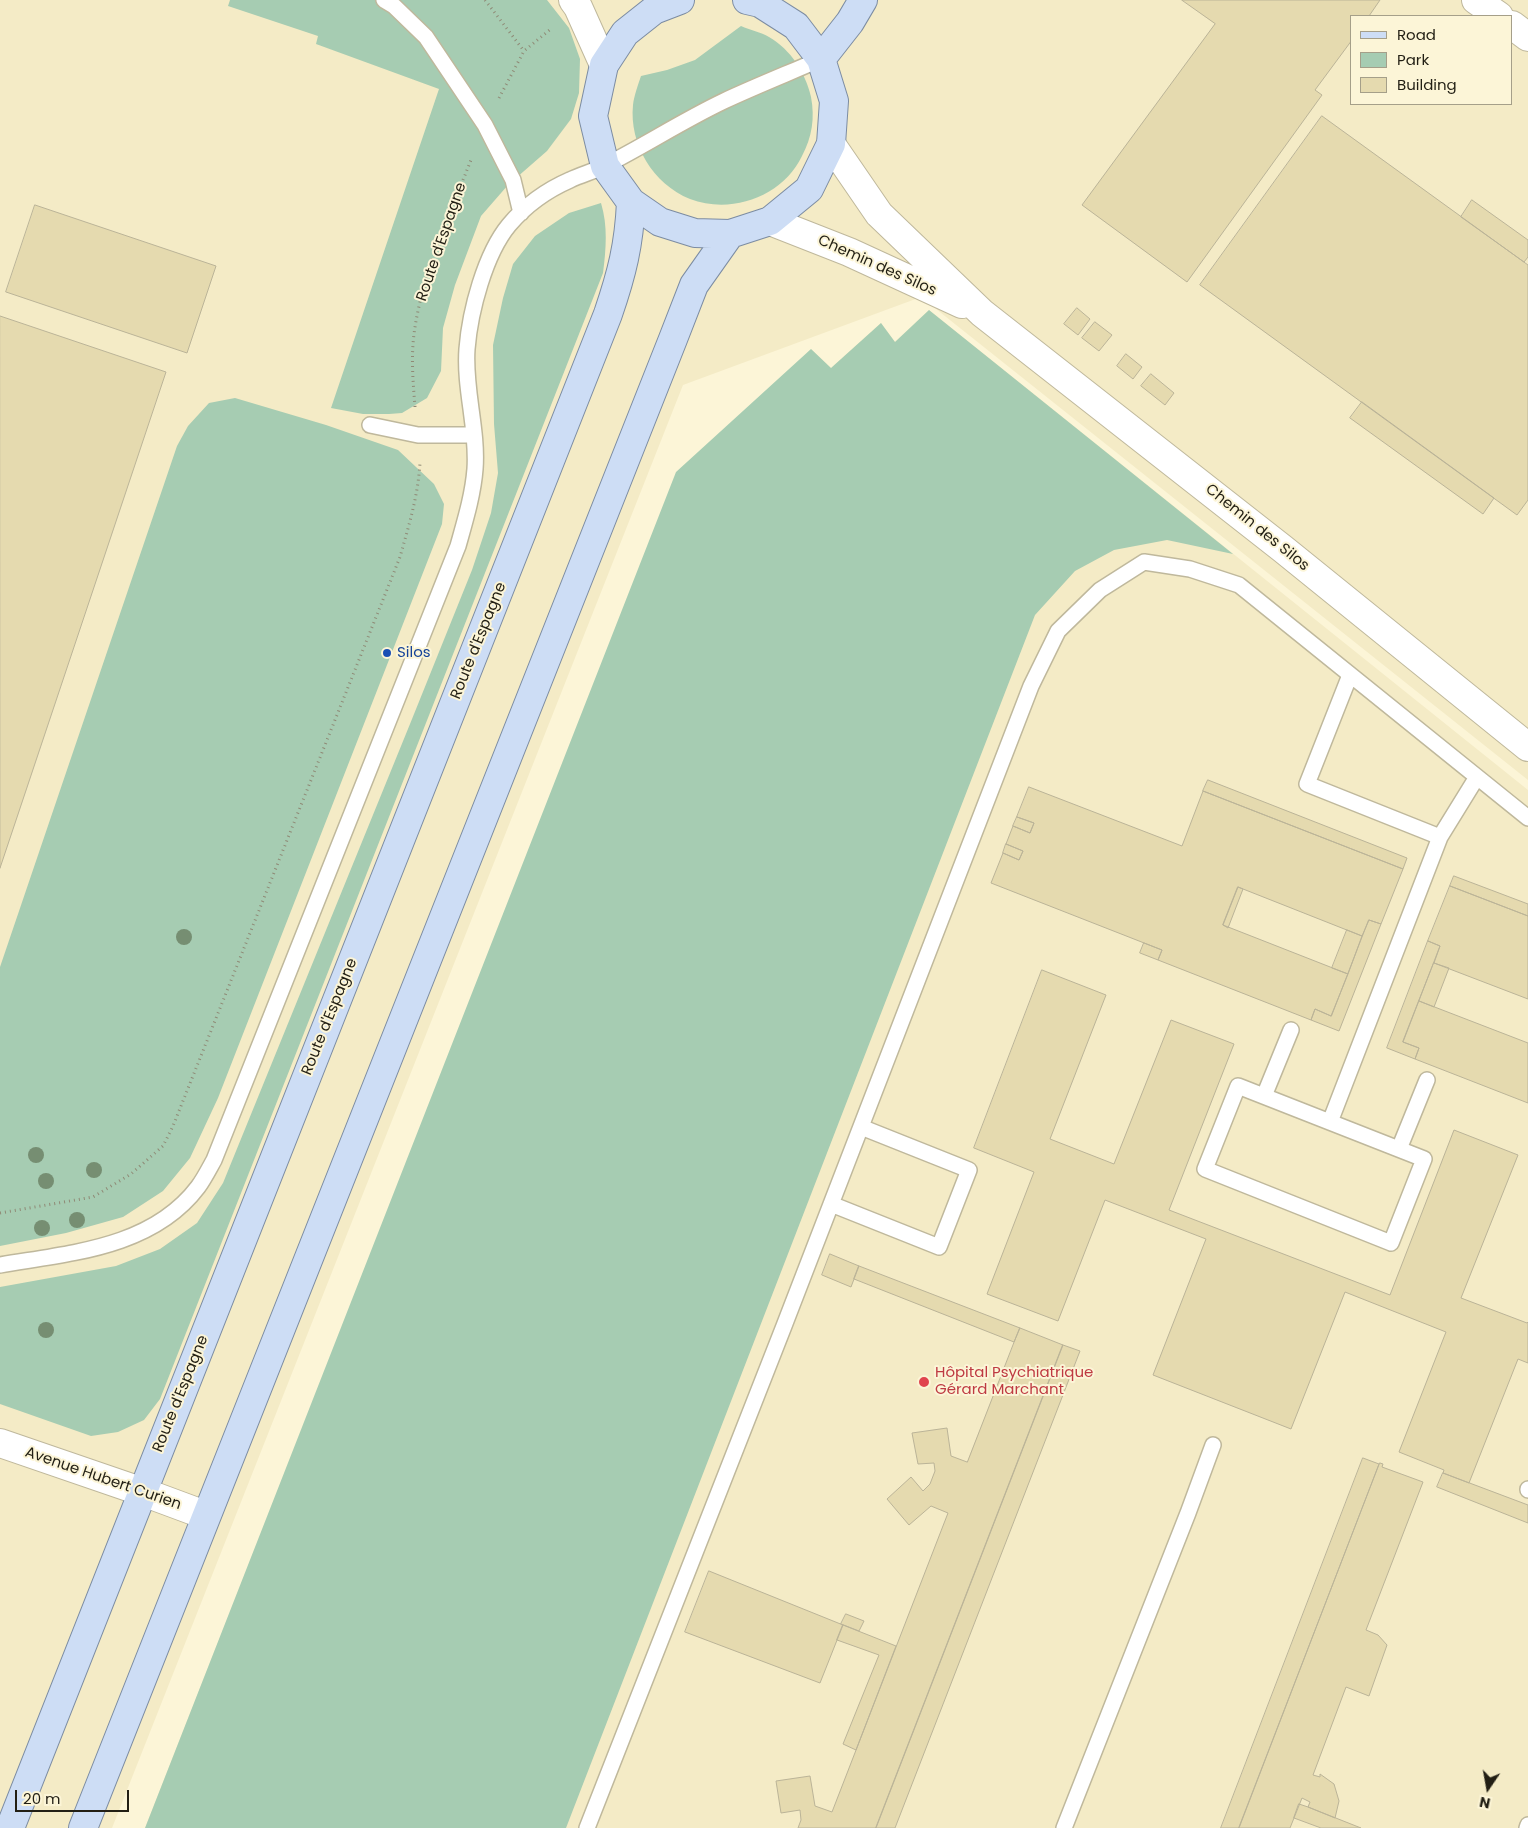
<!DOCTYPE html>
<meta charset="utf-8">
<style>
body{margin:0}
#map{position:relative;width:1528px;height:1828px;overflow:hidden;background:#fcf5d7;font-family:Poppins,sans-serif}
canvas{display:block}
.legend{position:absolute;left:1350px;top:15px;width:162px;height:90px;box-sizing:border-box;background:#fcf5d7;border:1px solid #a59f89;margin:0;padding:6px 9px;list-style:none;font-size:15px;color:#221f14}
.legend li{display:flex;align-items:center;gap:10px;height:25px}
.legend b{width:25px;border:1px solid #a59f89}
.north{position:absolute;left:1463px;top:1763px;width:50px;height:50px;-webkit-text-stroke:4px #fcf5d7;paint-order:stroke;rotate:192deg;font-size:14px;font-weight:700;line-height:20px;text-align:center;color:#221f14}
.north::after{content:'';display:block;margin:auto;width:18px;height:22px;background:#221f14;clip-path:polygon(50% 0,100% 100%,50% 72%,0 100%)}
.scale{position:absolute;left:15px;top:1790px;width:114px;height:22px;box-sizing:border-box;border:2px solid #221f14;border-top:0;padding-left:6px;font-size:15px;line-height:18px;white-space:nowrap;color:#221f14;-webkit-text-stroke:4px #fcf5d7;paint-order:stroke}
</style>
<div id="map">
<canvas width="1528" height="1828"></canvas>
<ul class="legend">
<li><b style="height:6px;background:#cdddf5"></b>Road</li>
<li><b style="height:14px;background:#a6ccb2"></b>Park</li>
<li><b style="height:14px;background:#e5daaf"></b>Building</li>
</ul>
<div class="north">N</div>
<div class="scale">20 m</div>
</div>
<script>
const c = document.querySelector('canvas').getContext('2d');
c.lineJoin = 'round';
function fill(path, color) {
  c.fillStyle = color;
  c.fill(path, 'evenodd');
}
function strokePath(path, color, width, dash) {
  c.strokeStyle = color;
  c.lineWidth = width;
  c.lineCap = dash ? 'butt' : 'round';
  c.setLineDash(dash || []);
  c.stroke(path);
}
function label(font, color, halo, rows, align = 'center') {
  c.font = font + ' Poppins,sans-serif';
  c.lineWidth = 4;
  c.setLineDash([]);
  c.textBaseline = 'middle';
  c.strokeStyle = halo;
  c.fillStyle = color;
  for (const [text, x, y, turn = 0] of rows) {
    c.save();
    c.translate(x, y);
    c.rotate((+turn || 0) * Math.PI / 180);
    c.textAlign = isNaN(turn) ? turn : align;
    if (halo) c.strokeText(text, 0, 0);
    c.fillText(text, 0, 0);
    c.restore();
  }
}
fill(new Path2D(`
 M 0,0 L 1528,0 L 1528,780 L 921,297 L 683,385 L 112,1828 L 0,1828 ZM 1352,16 L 1512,16 L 1512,104 L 1352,104 Z
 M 929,310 L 1528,790 L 1528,1828 L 145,1828 L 496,936 L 811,349 L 831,368 L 881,323 L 895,342 Z`), '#f4ebc6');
fill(new Path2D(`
 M 230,0 L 547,0 L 569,28 L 580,59 L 579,93 L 571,119 L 547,151 L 508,185 L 481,216 L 455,285 L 443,328 L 441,371 L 427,398 L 402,413 L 389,414 L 363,414 L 331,408 L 439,89 L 316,44 L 318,36 L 228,6 Z
 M 741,26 C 750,30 761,32 769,37 C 791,50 805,72 811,97 C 815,118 812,137 802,156 C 783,196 732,215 690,199 C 653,184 629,144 633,105 C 634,96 638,85 641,76 L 667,70 L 695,60 Z
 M 601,203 C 608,226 606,249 603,273 L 160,1399 L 144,1420 L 118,1432 L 91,1436 L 0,1404 L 0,1287 L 116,1266 L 160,1249 L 197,1223 L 223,1183 L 410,724 L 472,570 L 491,513 L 498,473 L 494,424 L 493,345 L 503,298 L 513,264 L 535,236 L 569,213 Z
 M 929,310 L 1233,554 L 1167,540 L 1114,550 L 1075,571 L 1035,615 L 566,1828 L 145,1828 L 676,472 L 811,349 L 831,368 L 881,323 L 895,342 Z
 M 235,398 L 326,425 L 398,450 L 434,484 L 444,504 L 442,524 L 218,1098 L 190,1158 L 163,1191 L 123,1217 L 66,1233 L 0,1246 L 0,967 L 177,446 L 188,426 L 209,403 Z`), '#a6ccb2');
const building = new Path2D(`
 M 1182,0 L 1380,0 L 1369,16 L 1352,16 L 1352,40 L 1315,90 L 1322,95 L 1187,282 L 1082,205 L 1215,24 Z
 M 1322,116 L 1528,265 L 1528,500 L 1517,515 L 1200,285 Z
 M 1472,200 L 1528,240 L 1528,257 L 1524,262 L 1461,217 Z
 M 35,205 L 216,266 L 187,353 L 6,292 Z
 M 1077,308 L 1090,319 L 1078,335 L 1064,324 Z
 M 0,316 L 166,372 L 0,868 Z
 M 1095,322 L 1112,335 L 1099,351 L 1082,338 Z
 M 1126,354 L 1142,367 L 1133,379 L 1117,366 Z
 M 1151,374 L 1174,393 L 1165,405 L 1141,386 Z
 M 1362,402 L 1494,498 L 1483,514 L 1350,418 Z
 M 1208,780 L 1407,858 L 1403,869 L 1203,791 Z
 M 1029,787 L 1182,846 L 1203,791 L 1403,869 L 1381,924 L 1369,920 L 1362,936 L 1238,887 L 1223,925 L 1348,974 L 1331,1016 L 1315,1009 L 1311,1020 L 1158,960 L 1162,950 L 991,883 L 1003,853 L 1019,860 L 1023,851 L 1006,844 L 1013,826 L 1030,833 L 1034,823 L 1017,817 Z
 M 1017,817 L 1034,823 L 1030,833 L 1013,826 Z
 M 1006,844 L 1023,851 L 1019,860 L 1003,853 Z
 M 1454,876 L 1528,904 L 1528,916 L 1450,886 Z
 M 1450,886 L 1528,916 L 1528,999 L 1434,963 L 1440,946 L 1428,941 Z
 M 1238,887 L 1243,889 L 1228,928 L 1223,925 Z
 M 1369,920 L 1381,924 L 1339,1031 L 1311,1020 L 1315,1009 L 1331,1016 Z
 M 1347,930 L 1362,936 L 1348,974 L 1332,968 Z
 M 1428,941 L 1440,946 L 1403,1042 L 1419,1048 L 1415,1059 L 1387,1048 Z
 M 1144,943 L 1162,950 L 1158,960 L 1140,953 Z
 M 1434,963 L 1449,968 L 1434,1007 L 1419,1001 Z
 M 1042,970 L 1106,995 L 1050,1139 L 1114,1164 L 1171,1020 L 1234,1044 L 1169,1210 L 1390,1295 L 1454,1130 L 1518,1155 L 1461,1298 L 1527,1323 L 1528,1322 L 1528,1363 L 1518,1359 L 1469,1483 L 1443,1473 L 1444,1470 L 1399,1452 L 1446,1332 L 1345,1292 L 1291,1429 L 1153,1375 L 1206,1239 L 1105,1200 L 1058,1321 L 987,1294 L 1034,1172 L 974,1148 Z
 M 1419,1001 L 1528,1043 L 1528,1103 L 1415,1059 L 1419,1048 L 1403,1042 Z
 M 830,1254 L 859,1266 L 851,1287 L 822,1275 Z
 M 859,1266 L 1020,1328 L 1014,1342 L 854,1279 Z
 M 1020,1328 L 1063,1345 L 876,1828 L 798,1828 L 801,1820 L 800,1810 L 781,1813 L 776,1781 L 810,1776 L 815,1806 L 832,1812 L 948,1513 L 931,1506 L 909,1525 L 887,1499 L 911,1477 L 923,1491 L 930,1484 L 935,1471 L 934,1463 L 918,1464 L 912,1433 L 947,1428 L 951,1456 L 967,1462 Z
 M 1063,1345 L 1080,1351 L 895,1828 L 876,1828 Z
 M 1363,1458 L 1379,1464 L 1239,1828 L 1221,1828 Z
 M 1380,1463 L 1383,1464 L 1382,1467 L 1423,1482 L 1366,1630 L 1378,1635 L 1387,1645 L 1369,1696 L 1346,1687 L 1313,1775 L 1320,1777 L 1320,1774 L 1334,1784 L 1339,1801 L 1335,1818 L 1308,1807 L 1310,1802 L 1302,1798 L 1290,1828 L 1239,1828 Z
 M 1443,1473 L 1528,1505 L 1528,1523 L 1437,1487 Z
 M 709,1571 L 843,1625 L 820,1683 L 685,1632 Z
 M 846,1614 L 864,1621 L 859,1631 L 841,1624 Z
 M 843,1625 L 896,1646 L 856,1750 L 843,1744 L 879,1655 L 837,1640 Z
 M 1299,1804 L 1308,1807 L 1361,1828 L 1321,1828 L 1294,1818 Z`);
fill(building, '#e5daaf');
strokePath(building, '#bbb498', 1);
const service = new Path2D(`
 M 384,0 L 394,6 L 426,37 L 485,125 L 513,180 L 521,213
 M 370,425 L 418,435 L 473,435
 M 1350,675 L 1307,784 L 1440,837
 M 1238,1086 L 1424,1159 L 1391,1243 L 1205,1169 Z
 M 1264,1096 L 1291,1030
 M 1330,1122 L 1440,837 L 1477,777
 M 1399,1149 L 1427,1080
 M 831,1204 L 939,1247 L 969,1170 L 861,1127
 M 0,1265 C 70,1253 152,1248 198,1187 C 204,1179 209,1169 214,1160 L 458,546 C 465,521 473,495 475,469 C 478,429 464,389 467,349 C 470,311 485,254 509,225 C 525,206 547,190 570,180 C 582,174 596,171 608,164 C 647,144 684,120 724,101 C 756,86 789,73 821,59
 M 1528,1489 L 1528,1490
 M 587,1828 L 784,1326 L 1031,686 L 1058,631 L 1100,590 L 1144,562 L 1190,569 L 1239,585 L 1528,818
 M 1064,1828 L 1188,1513 L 1213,1445
 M 1527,1828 L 1528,1825`);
const minor = new Path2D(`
 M 573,0 L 578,7 L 604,65
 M 1476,0 L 1499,16
 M 1512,25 L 1528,37
 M 831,144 L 879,214 L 982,313 L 1283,549 L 1528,747
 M 770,221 L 849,252 L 962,304
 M 0,1443 L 143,1492 L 205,1515`);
const primary = new Path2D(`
 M 680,0 L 654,10 L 625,33 L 604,65 L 593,116 L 605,166 L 631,202 L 660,222 L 695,233 L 730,234 L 770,221 L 809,189 L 831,144 L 834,101 L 821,59 L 796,26 L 760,3 L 747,0
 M 821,59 L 850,22 L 863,0
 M 10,1828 L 608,314 C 622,273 629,245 631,202
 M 83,1828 L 673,339 L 694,285 L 730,234`);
strokePath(service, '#bfb89c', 18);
strokePath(minor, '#bfb89c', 30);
strokePath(primary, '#7c8ca2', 30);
strokePath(new Path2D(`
 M 485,0 L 524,51
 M 499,98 L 524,51 L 552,28
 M 415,407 C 413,382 411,358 414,334 C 422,274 449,216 471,160
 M 0,1213 L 93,1197 L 131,1174 L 163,1146 L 173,1126 L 400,557 C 409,525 418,496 420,463`), '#8f8a76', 3, [1, 4]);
strokePath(service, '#fff', 15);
strokePath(minor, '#fff', 28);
strokePath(primary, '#cdddf5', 28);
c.fillStyle = '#768e72';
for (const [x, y] of [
 [184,937],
 [36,1155],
 [94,1170],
 [46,1181],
 [77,1220],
 [42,1228],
 [46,1330]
]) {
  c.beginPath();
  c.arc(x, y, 8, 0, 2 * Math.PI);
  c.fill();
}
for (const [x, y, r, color] of [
 [387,653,5,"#1a4fb4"],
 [924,1382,6,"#e0444e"]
]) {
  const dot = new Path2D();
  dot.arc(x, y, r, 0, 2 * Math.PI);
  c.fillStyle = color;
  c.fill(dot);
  strokePath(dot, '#fcf5d7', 2);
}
label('15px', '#221f14', '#fcf5d7', [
 ["Route d'Espagne",442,242,-71],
 ["Chemin des Silos",877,266,24],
 ["Chemin des Silos",1257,528,39],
 ["Route d'Espagne",479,641,-68],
 ["Route d'Espagne",330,1017,-68],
 ["Route d'Espagne",181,1394,-68],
 ["Avenue Hubert Curien",103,1479,19]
]);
label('15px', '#164399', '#fcf5d7', [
 ["Silos",397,653]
], 'left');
label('15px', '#be3a42', '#fcf5d7', [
 ["Hôpital Psychiatrique",935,1373],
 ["Gérard Marchant",935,1390]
], 'left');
</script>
